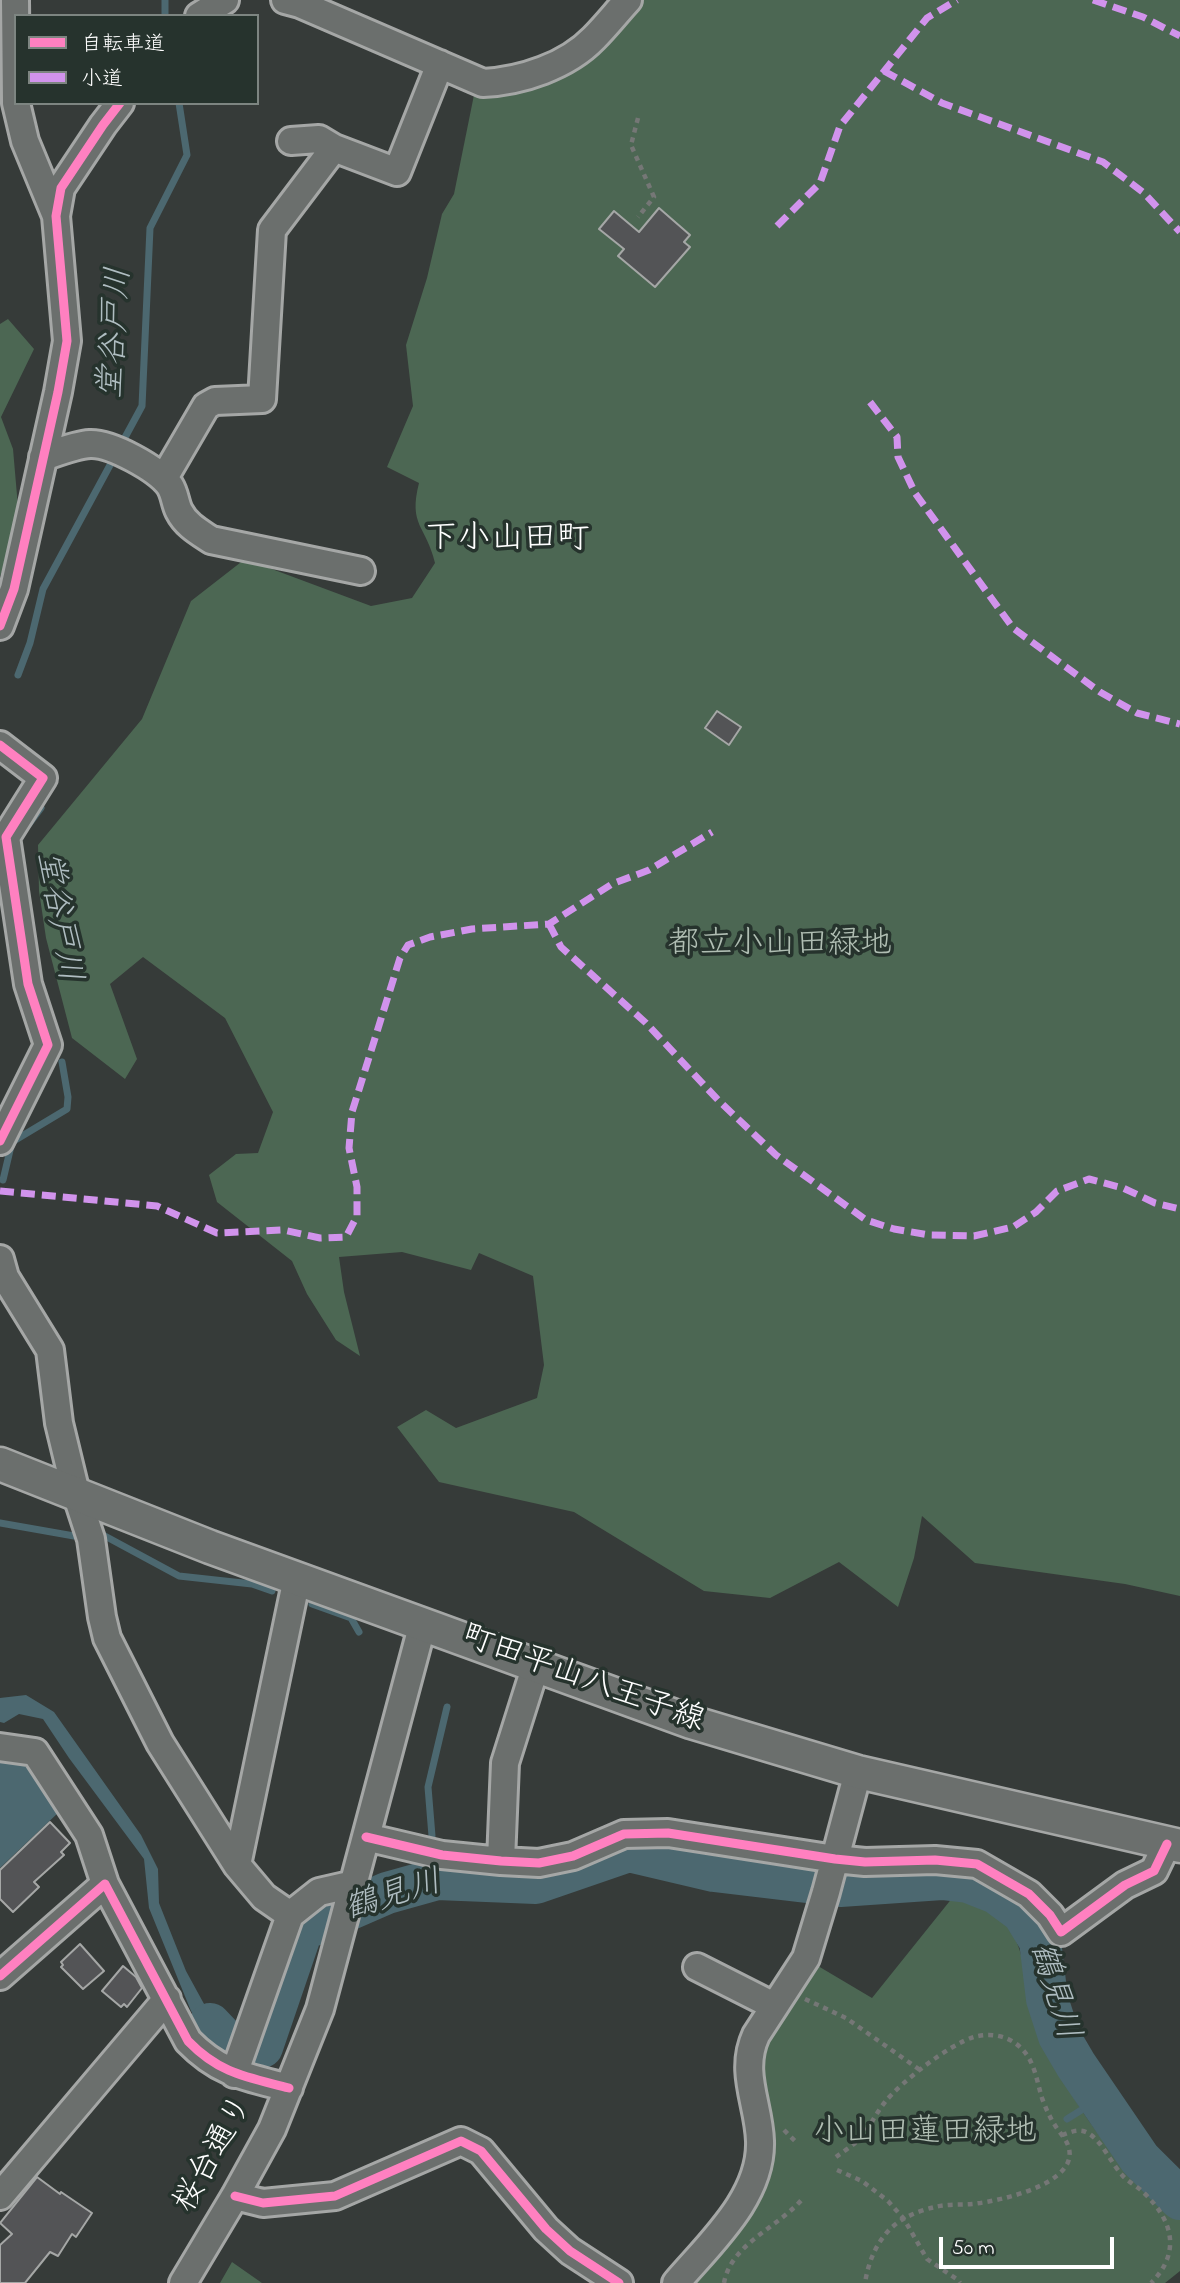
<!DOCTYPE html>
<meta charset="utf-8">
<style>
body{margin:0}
#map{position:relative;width:1180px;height:2283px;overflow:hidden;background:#363b39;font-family:"Indie Flower","Klee One",sans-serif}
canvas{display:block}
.legend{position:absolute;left:14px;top:14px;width:245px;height:91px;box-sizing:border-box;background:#26332d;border:2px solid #7d8581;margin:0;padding:9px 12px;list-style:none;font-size:21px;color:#fff}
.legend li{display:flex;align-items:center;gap:14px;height:35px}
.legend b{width:35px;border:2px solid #7d8581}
.scale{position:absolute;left:939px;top:2237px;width:175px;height:32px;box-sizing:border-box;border:4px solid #fff;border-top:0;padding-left:9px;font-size:21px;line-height:24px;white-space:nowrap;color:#fff;-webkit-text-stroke:5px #26332d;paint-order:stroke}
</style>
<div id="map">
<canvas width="1180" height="2283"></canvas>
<ul class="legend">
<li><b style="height:9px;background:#ff80c0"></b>自転車道</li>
<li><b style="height:9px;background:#d193ec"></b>小道</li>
</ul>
<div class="scale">50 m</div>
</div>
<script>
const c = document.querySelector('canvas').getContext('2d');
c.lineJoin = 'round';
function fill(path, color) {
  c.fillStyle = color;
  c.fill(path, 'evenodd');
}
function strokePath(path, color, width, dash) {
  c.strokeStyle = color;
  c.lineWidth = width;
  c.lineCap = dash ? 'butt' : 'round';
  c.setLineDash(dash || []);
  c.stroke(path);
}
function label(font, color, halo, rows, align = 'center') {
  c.font = font + ' "Indie Flower","Klee One",sans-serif';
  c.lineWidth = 7;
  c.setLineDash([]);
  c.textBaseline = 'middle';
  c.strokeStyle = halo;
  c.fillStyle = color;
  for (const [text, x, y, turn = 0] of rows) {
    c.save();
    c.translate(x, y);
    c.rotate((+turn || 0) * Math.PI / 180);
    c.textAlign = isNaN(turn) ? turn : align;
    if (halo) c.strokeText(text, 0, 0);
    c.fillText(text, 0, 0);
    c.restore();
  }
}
fill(new Path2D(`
 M 640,0 L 1180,0 L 1180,1596 L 1125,1584 L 975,1563 L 922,1516 L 914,1558 L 898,1607 L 839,1562 L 770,1598 L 704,1591 L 574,1512 L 439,1482 L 397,1427 L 426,1410 L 456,1428 L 537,1398 L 544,1365 L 533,1276 L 479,1253 L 471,1270 L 402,1252 L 339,1257 L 344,1292 L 360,1356 L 336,1340 L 307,1294 L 292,1261 L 217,1202 L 209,1175 L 236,1154 L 258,1153 L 273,1112 L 225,1018 L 143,957 L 110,984 L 137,1059 L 125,1079 L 72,1038 L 46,938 L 39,891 L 38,845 L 142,719 L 191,601 L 245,559 L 371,606 L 412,598 L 435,563 C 426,525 408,526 419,483 L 387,467 L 413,406 L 406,345 L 427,278 L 442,214 L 454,194 L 475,90 L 507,90 Z
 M 8,319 L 34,349 L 1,417 L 13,449 L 20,530 L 0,576 L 0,324 Z
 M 953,1897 C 974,1900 999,1912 1011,1931 C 1027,1957 1024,1986 1033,2014 C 1056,2082 1119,2176 1180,2215 L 1180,2271 L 1165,2283 L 690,2283 L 739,2225 L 760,2052 L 813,1963 L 872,1998 Z
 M 232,2262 L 262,2283 L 220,2283 Z`), '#4c6753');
fill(new Path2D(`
 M 26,1695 L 54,1712 L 141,1835 L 158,1869 L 159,1903 L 186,1971 L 215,2024 L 232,2037 L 256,2045 L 252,2060 L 225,2053 L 211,2042 L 191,2011 L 149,1908 L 144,1859 L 69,1758 L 43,1719 L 19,1714 L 4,1723 L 0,1722 L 0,1698 Z
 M 0,1759 L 25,1762 L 59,1812 L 0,1868 Z`), '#4c6870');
strokePath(new Path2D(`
 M 165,16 L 165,0
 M 18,675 L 30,643 L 43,589 L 142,406 L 150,228 L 187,155 L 179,103
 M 29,824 L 41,808
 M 3,1180 L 12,1142 L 67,1109 L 68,1097 L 62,1062
 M 0,1523 L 74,1536 L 81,1536
 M 101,1531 L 103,1535 L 179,1576 L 252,1584 L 272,1591
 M 312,1604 L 351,1618 L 359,1632
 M 432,1836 L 428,1787 L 447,1707
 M 436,1869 L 437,1879
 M 1067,2119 L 1099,2099`), '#4c6870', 7);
strokePath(new Path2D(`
 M 210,2024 L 230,2045 L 252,2052 L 262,2047 L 302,1930 L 387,1893 L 437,1879 L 536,1883 L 629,1851 L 714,1871 L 840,1886 L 942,1879 L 968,1882 L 996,1893 L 1023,1913 L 1040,1941 L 1047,1999 L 1059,2036 L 1076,2065 L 1140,2159 L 1180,2199`), '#4c6870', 42);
const building = new Path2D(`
 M 659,208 L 690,235 L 684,242 L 690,247 L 655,287 L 618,256 L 624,249 L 599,229 L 614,211 L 639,232 Z
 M 717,711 L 741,727 L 729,745 L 705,728 Z
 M 50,1822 L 70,1843 L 61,1852 L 64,1855 L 34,1882 L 39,1887 L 13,1912 L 0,1899 L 0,1870 Z
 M 80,1944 L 104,1971 L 83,1989 L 61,1967 L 63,1965 L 61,1962 Z
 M 123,1966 L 136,1977 L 142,1988 L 127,2007 L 124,2004 L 121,2007 L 102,1991 Z
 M 37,2177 L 60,2194 L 61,2192 L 92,2213 L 76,2237 L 72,2234 L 58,2256 L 50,2252 L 25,2283 L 0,2283 L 0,2245 L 12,2234 L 0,2223 Z`);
fill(building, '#535456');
strokePath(building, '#a5a7a6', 2);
const minor = new Path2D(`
 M 15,0 L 16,101
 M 285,0 L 300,4 L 483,83 C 522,81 567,66 594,38 C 606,26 617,12 628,0
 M 199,16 L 225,0
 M 16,103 L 25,141 L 56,216
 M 291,141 L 319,139 L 334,148 L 397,172 L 440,64
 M 43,457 C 58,452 75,445 90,444 C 111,443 158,469 170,486 C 175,494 175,503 179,511 C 186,525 199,532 211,540 L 361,571
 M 164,478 L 206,406 L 215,401 L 262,399 L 272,230 L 334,148
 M 0,626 L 14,589 L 58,392 L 67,341 L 56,216 L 61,188 L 103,125 L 120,103
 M 0,745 L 43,778 L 6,837 L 28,984 L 48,1045 L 0,1141
 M 0,1259 L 5,1277 L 50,1350 L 59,1423 L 76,1493 L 91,1539 L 102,1617 L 107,1638 L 160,1743 L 237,1865 L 264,1897 L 290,1915 L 319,1892 L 354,1884
 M 0,1747 L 35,1752 L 89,1835 L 105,1884
 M 366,1837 L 442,1855 L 501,1861 L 539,1863 L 573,1856 L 624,1834 L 668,1833 L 835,1859 L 865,1862 L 935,1860 L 977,1864 L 1029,1894 L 1050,1915 L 1061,1932 L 1125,1885 L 1154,1871 L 1167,1844
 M 501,1861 L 505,1763 L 536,1665
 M 237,1865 L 297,1578
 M 697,1967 L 774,2006
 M 0,1976 L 105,1884 L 188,2041 C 220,2074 247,2077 289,2088
 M 234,2074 L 290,1915
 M 0,2196 L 167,1999
 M 235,2196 L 263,2203 L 335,2196 L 461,2141 L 481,2151 L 546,2229 L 570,2251 L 619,2283
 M 183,2283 L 235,2196 L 272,2129 L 320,2009 L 423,1623
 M 676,2283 C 710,2243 762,2197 760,2141 C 759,2104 739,2072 756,2035 L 806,1958 L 826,1892 L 858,1772`);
const major = new Path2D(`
 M 0,1464 L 210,1547 L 691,1722 L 858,1772 L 1180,1846`);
strokePath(minor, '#a5a7a6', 32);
strokePath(major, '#a5a7a6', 37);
strokePath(new Path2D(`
 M 638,118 L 631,145 L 654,197 L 638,217
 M 805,1999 L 846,2018 L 920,2070
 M 784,2130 L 795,2141
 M 1062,2135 C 1071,2132 1079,2128 1088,2133 C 1102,2141 1111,2163 1122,2175 C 1128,2182 1137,2186 1143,2192 C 1175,2222 1180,2254 1151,2283
 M 836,2157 C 844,2151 854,2145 861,2137 C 870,2127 876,2113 885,2102 C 901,2082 950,2044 974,2037 C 992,2032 1010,2036 1023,2050 C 1035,2063 1037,2082 1042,2098 C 1047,2112 1053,2124 1062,2135 C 1097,2180 1002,2201 972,2204 C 960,2205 947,2204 935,2207 C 926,2209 914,2213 905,2218 C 881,2231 869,2257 865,2283
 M 837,2170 L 862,2181 L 888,2201 L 904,2219 L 927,2259 L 958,2280 L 960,2283
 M 724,2283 C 731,2243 780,2227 804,2197`), '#757776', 4.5, [5, 5]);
strokePath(minor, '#6b6f6d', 26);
strokePath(major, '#6b6f6d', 32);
strokePath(new Path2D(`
 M 1093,0 L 1143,17 L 1180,36
 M 884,71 L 942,103 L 1103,162 L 1144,193 L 1180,232
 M 777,226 L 820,183 L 840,126 L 927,18 L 957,0
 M 870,402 L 897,437 L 898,457 L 915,493 L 1013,628 L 1100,692 L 1137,713 L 1180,724
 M 549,924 L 561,947 L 646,1023 L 718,1100 L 776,1155 L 866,1220 L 894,1229 L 929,1235 L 974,1236 L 1013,1227 L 1036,1212 L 1057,1191 L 1089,1179 L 1123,1188 L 1155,1203 L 1180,1209
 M 0,1191 L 157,1206 L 217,1233 L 283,1230 L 320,1238 L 346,1237 L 357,1216 L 357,1187 L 349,1148 L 352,1112 L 400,958 L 408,945 L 430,937 L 472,929 L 549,924 L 612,884 L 649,870 L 712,832`), '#d193ec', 7, [14, 7]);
strokePath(new Path2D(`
 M 0,626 L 14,589 L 58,392 L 67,341 L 56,216 L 61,188 L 103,125 L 120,103
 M 0,745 L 43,778 L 6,837 L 28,984 L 48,1045 L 0,1141
 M 366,1837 L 442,1855 L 501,1861 L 539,1863 L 573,1856 L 624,1834 L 668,1833 L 835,1859 L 865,1862 L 935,1860 L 977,1864 L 1029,1894 L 1050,1915 L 1061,1932 L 1125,1885 L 1154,1871 L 1167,1844
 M 0,1976 L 105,1884 L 188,2041 C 220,2074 247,2077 289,2088
 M 235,2196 L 263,2203 L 335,2196 L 461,2141 L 481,2151 L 546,2229 L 570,2251 L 619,2283`), '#ff80c0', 9);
label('32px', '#b0beb3', '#26332d', [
 ["都立小山田緑地",780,947],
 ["小山田蓮田緑地",925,2135]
]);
label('32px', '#fff', '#26332d', [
 ["町田平山八王子線",582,1681,20],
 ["桜台通り",216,2155,-61]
]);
label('italic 33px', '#afbdc1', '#26332d', [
 ["堂谷戸川",118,333,-86],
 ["堂谷戸川",56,917,80],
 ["鶴見川",394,1898,-17],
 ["鶴見川",1052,1992,73]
]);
label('33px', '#fff', '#26332d', [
 ["下小山田町",507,542]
]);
</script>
